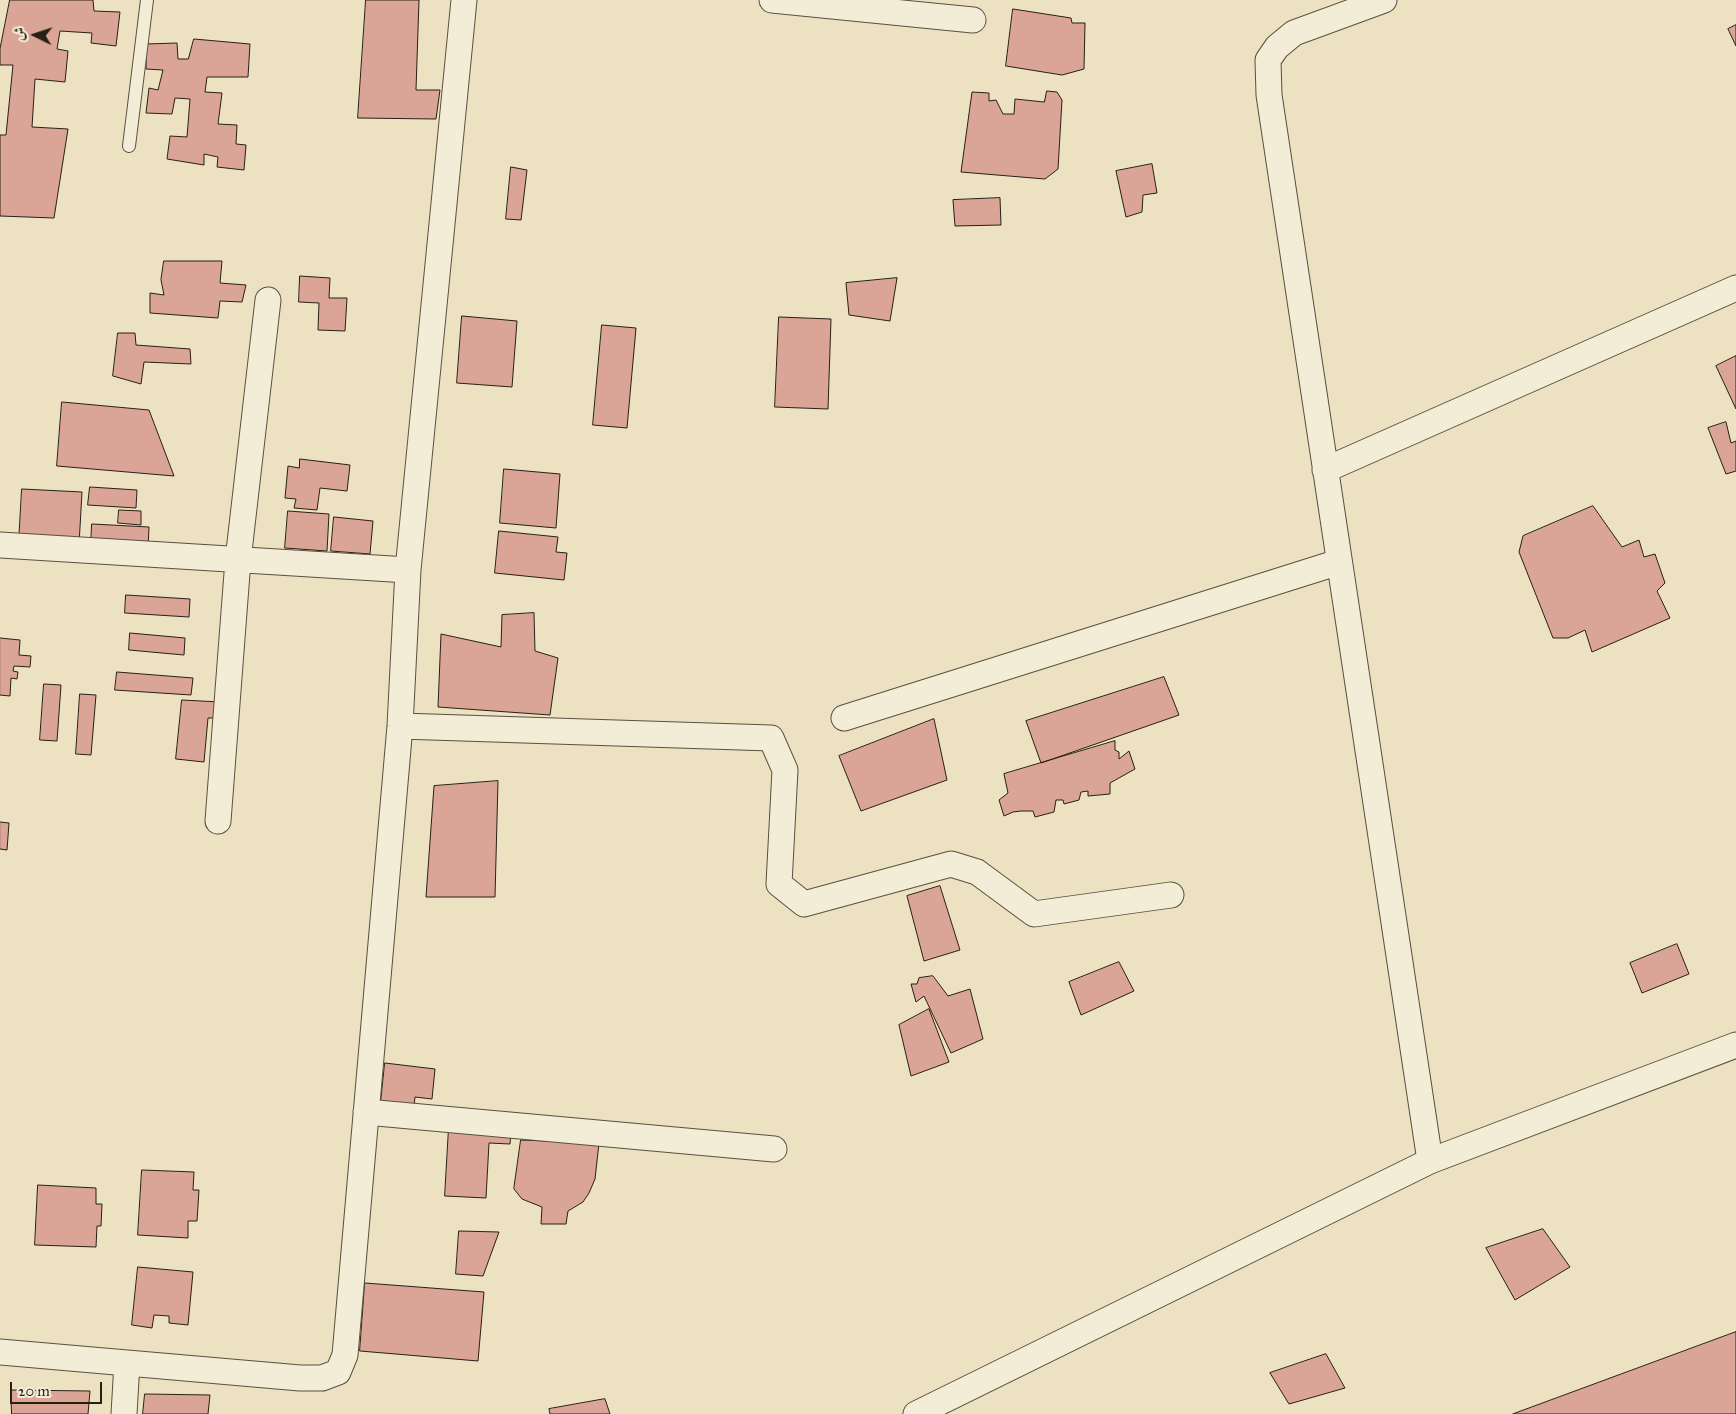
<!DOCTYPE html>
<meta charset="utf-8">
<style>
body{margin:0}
#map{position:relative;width:1736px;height:1414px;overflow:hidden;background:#ece1c1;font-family:"IM FELL Great Primer",Amiri,serif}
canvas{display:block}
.north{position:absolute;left:10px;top:10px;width:50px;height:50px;-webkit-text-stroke:4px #f3ecd7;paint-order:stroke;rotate:274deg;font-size:14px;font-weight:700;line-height:20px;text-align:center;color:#281f15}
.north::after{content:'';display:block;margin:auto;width:18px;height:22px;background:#281f15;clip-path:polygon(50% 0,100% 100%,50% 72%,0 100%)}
.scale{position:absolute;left:10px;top:1382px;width:92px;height:22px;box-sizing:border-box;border:2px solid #281f15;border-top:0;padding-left:6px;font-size:15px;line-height:18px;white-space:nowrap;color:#281f15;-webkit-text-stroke:4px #f3ecd7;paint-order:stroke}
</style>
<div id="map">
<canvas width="1736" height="1414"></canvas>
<div class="north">ش</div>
<div class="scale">20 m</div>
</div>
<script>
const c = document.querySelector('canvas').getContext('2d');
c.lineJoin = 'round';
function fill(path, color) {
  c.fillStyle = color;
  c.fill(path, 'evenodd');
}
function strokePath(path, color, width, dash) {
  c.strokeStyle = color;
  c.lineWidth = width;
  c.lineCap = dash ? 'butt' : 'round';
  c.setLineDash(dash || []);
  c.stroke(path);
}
const building = new Path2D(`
 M 10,0 L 93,0 L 94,11 L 120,12 L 116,46 L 91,43 L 92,33 L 60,31 L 57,49 L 68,51 L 65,82 L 35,79 L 32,127 L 68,129 L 54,218 L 0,216 L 0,135 L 6,135 L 13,65 L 0,65 L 0,49 Z
 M 366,0 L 419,0 L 416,90 L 440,90 L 436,119 L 358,118 Z
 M 1013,9 L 1071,18 L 1072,23 L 1085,23 L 1084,69 L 1062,75 L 1006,66 Z
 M 1736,25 L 1736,46 L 1728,29 Z
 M 194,39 L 250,44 L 248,77 L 207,77 L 205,92 L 222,93 L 218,124 L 237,125 L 236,144 L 246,145 L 244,170 L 217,167 L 218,157 L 204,154 L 204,165 L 167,159 L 170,136 L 187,137 L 190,99 L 175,98 L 172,114 L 146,113 L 149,88 L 158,90 L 163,70 L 146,69 L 146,44 L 177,43 L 178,59 L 188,59 Z
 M 1047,91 L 1057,92 L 1062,100 L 1058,169 L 1045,179 L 961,172 L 972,92 L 989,93 L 989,101 L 996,100 L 1003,114 L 1014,114 L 1015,99 L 1044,102 Z
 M 1152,164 L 1157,193 L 1143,195 L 1142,212 L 1126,217 L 1116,171 Z
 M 511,167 L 527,170 L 521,220 L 506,219 Z
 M 1000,198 L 1001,225 L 955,226 L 953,200 Z
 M 164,261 L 222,261 L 220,283 L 246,285 L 242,302 L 220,301 L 218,318 L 150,313 L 150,293 L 164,295 L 161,280 Z
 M 300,276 L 330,278 L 329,298 L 347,298 L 345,331 L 318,330 L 319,303 L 299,302 Z
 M 897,278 L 890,321 L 849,315 L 846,283 Z
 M 462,316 L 517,321 L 512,387 L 457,383 Z
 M 779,317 L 831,319 L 828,409 L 775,407 Z
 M 602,325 L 636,328 L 627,428 L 593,425 Z
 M 118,333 L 135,333 L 136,345 L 190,349 L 191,364 L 144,362 L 141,384 L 113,376 Z
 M 1736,356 L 1736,409 L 1716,366 Z
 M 62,402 L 149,410 L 174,476 L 57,466 Z
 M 1726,422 L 1731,443 L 1736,441 L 1736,471 L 1726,474 L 1708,428 Z
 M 300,459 L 350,465 L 347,491 L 320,488 L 317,510 L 294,508 L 296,499 L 285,498 L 288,466 L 299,468 Z
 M 504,469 L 560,474 L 556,528 L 500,523 Z
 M 90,487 L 137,490 L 136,508 L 88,505 Z
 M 22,489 L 82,492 L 79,545 L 19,542 Z
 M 1593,506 L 1622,547 L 1639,540 L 1644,557 L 1655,554 L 1665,583 L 1657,591 L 1670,618 L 1592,652 L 1585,630 L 1568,638 L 1553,638 L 1519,552 L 1523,536 Z
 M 119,510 L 141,511 L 141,525 L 118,523 Z
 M 288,511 L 329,514 L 327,551 L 285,548 Z
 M 334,517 L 373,521 L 370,554 L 331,551 Z
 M 92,524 L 149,527 L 148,549 L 91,546 Z
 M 499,531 L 558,537 L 556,552 L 567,553 L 564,580 L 495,573 Z
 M 126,595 L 190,599 L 189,617 L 125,613 Z
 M 534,613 L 535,651 L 558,658 L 550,715 L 438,707 L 441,634 L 501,647 L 502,615 Z
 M 130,633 L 185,638 L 184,655 L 129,650 Z
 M 0,638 L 20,640 L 19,655 L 31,656 L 30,667 L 14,666 L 13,671 L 18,672 L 17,679 L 11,678 L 10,696 L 0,695 Z
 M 117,672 L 193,678 L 191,695 L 115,690 Z
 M 1164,677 L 1179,715 L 1041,763 L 1026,721 Z
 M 44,684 L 61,685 L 57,741 L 40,740 Z
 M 80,694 L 96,695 L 91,755 L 76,754 Z
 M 182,700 L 220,702 L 217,718 L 208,718 L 204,762 L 176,759 Z
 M 934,719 L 947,780 L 861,811 L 839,756 Z
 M 1115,741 L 1115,750 L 1119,752 L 1119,759 L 1129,751 L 1135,769 L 1110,783 L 1110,794 L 1088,796 L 1088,791 L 1081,792 L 1079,800 L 1064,804 L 1063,800 L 1056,800 L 1054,812 L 1035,817 L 1033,811 L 1021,811 L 1013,812 L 1004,816 L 999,800 L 1008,793 L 1004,774 Z
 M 498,781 L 495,897 L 426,897 L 434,786 Z
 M 0,822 L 9,823 L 7,850 L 0,849 Z
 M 940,886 L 960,950 L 924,961 L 907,896 Z
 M 1677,944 L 1689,974 L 1642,993 L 1630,963 Z
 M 1119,962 L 1134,991 L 1081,1015 L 1069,982 Z
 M 933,976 L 948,996 L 970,989 L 983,1039 L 951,1053 L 924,996 L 916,1002 L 911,984 L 917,984 L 919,978 Z
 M 929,1009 L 949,1062 L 911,1076 L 899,1025 Z
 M 385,1063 L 435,1069 L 432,1099 L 415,1097 L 414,1106 L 381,1102 Z
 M 449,1127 L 511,1130 L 510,1144 L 489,1143 L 486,1198 L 445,1196 Z
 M 521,1140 L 599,1143 L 595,1179 L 589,1193 L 583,1202 L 568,1211 L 566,1224 L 541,1224 L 542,1207 L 522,1199 L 514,1189 Z
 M 142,1170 L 194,1172 L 193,1190 L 199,1190 L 197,1221 L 188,1221 L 188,1238 L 138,1235 Z
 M 38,1185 L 96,1188 L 96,1204 L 102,1204 L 101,1226 L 97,1226 L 96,1247 L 35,1245 Z
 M 1543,1229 L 1570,1267 L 1515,1300 L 1486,1248 Z
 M 459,1231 L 499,1232 L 483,1276 L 456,1274 Z
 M 138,1267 L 193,1272 L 188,1325 L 169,1323 L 169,1316 L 154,1315 L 152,1328 L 132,1325 Z
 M 365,1283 L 484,1292 L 478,1361 L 360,1351 Z
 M 1736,1332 L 1736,1414 L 1513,1414 Z
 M 1326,1354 L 1345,1388 L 1289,1404 L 1270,1373 Z
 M 11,1390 L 90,1391 L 88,1414 L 12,1414 Z
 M 145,1394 L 210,1395 L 208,1414 L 143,1414 Z
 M 605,1399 L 610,1414 L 550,1414 L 549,1409 Z`);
fill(building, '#daa596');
strokePath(building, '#281f15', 1);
const service = new Path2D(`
 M 129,146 L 147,0`);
const minor = new Path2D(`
 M 772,0 L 973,20
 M 1384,0 L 1294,33 L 1277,47 L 1268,60 L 1269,95 L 1430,1161
 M 1325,470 L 1736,288
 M 0,545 L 408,570
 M 844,718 L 1339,562
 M 400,726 L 771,738 L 785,770 L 779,884 L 804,904 L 951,864 L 977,872 L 1034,914 L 1171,895
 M 218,821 L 238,560 L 268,300
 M 366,1112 L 774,1149
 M 0,1352 L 300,1378 L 322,1378 L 338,1372 L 345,1355 L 400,726 L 408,570 L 464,0
 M 124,1414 L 127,1363
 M 916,1414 L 1430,1161 L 1736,1045`);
strokePath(service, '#595040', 14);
strokePath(minor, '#595040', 27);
strokePath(service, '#f3ecd7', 12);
strokePath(minor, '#f3ecd7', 25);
</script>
